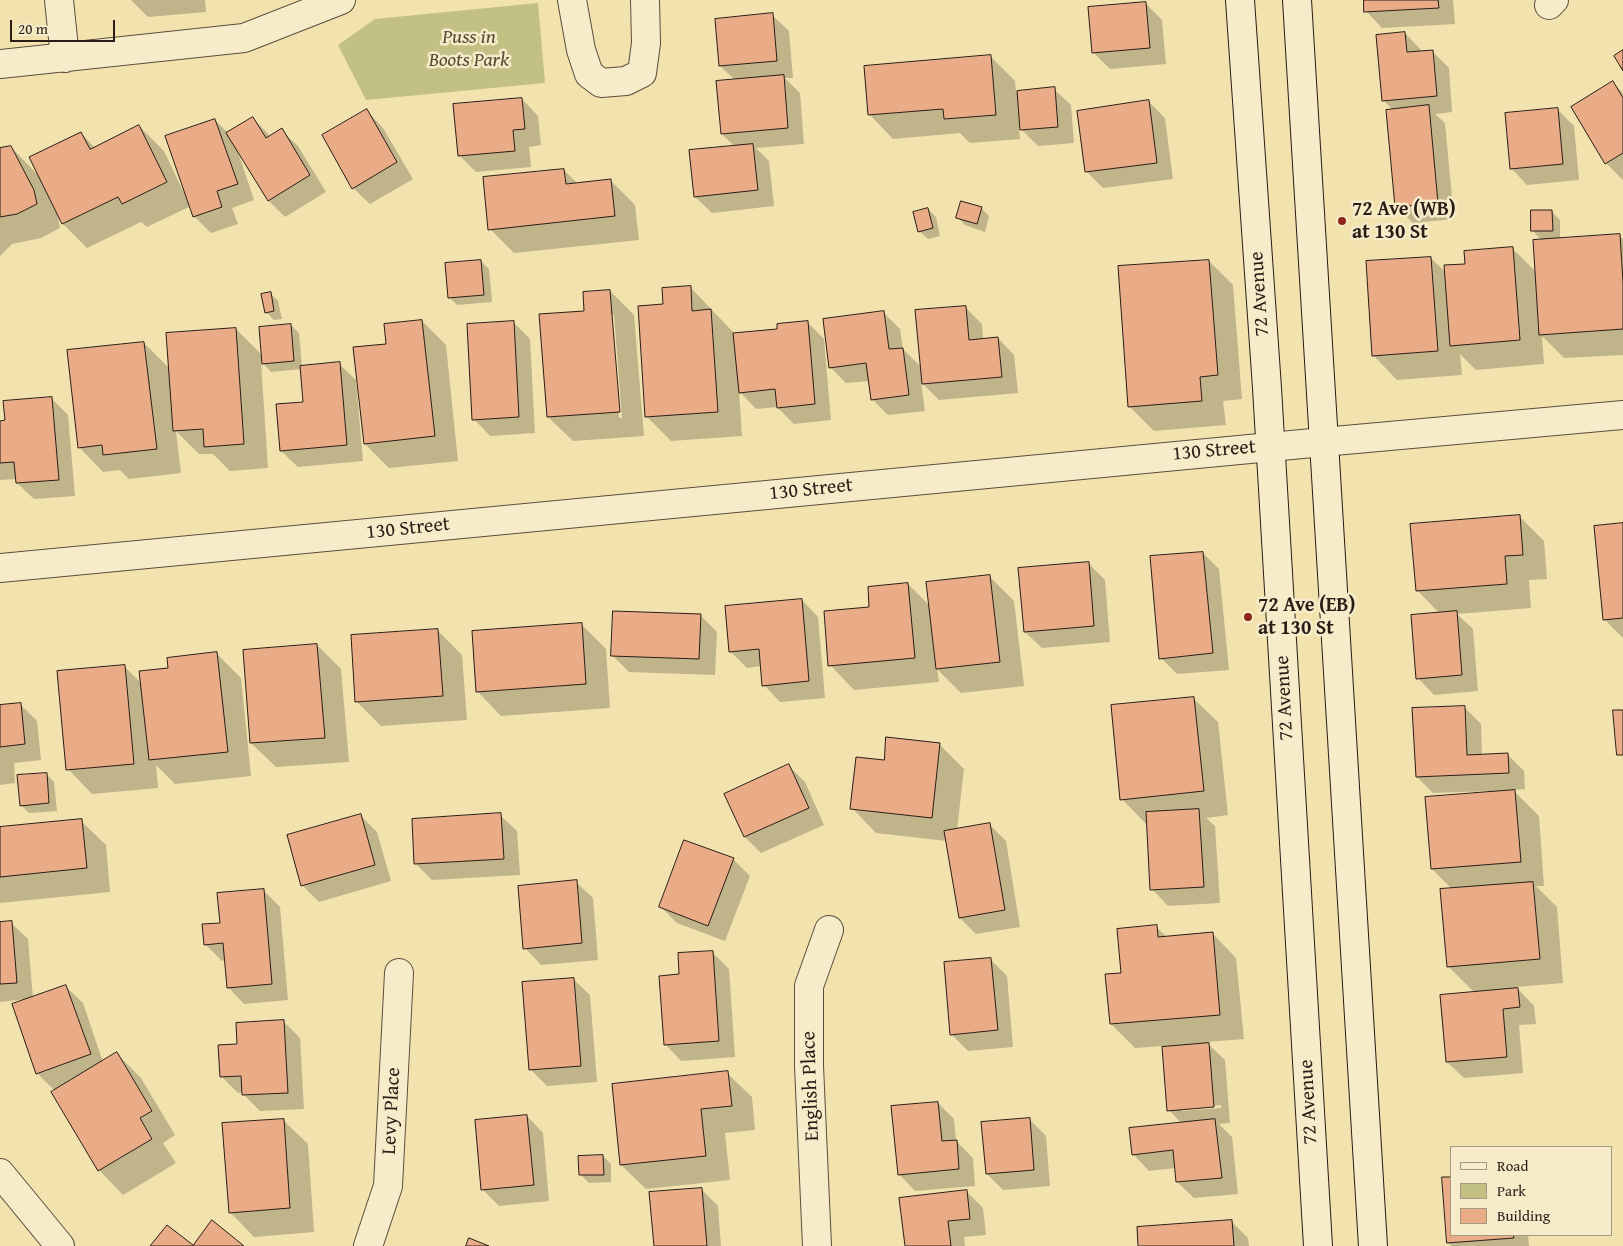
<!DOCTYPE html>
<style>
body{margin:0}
#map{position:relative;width:1623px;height:1246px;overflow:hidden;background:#f1e2ae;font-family:"Gentium Book Plus",serif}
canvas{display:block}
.legend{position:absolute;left:1450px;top:1146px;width:162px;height:90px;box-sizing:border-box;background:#f6ecca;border:1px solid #a49982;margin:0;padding:6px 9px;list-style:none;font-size:15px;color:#291d16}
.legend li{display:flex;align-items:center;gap:10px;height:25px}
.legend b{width:25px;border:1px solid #a49982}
.scale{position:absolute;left:10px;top:20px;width:105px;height:22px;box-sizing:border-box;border:2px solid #291d16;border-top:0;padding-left:6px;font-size:15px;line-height:18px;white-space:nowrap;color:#291d16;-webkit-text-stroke:4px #f6ecca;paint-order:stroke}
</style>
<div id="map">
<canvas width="1623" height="1246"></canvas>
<ul class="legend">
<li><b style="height:6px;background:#f6ecca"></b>Road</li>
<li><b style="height:14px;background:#c2c085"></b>Park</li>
<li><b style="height:14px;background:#e9ac87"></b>Building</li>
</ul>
<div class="scale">20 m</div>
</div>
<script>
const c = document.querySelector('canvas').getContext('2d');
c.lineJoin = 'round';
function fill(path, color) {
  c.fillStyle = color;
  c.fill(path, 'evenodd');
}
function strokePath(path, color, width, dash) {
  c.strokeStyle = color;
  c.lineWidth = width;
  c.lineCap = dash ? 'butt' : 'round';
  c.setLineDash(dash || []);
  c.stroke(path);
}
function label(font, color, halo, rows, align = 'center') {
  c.font = font + ' "Gentium Book Plus",serif';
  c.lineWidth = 5;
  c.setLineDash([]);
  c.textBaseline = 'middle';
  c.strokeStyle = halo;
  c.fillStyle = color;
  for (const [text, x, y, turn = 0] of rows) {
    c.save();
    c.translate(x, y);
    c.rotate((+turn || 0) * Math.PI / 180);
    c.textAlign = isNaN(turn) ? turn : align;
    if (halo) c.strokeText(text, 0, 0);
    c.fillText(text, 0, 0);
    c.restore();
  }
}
fill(new Path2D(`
 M 538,3 L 545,83 L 366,100 L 338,45 L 375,19 Z`), '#c2c085');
fill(new Path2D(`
 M 131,0 L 205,0 L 206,12 L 148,17 Z
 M 1365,0 L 1453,0 L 1455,24 L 1382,28 L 1366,11 Z
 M 1146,4 L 1162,20 L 1166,64 L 1110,69 L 1094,53 Z
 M 772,15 L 789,31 L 793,78 L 785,78 L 800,93 L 804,144 L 756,148 L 769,161 L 774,206 L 712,213 L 695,197 L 735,147 L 722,134 L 735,80 L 720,66 Z
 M 1405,33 L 1421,50 L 1422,52 L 1432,51 L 1449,68 L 1452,112 L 1435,114 L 1445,123 L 1454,219 L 1413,223 L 1396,207 L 1393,110 L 1383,100 Z
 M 991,57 L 1015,81 L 1016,92 L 1054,89 L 1071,105 L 1074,143 L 1038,146 L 1019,127 L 1020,139 L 970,143 L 960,133 L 893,139 L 869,114 Z
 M 1613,83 L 1623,93 L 1623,180 L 1606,163 L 1572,107 Z
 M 522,99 L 538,116 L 541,145 L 529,147 L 531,167 L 476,172 L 459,155 Z
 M 1149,102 L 1165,118 L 1173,179 L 1103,188 L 1087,172 Z
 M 1557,109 L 1574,126 L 1579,180 L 1527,185 L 1511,168 Z
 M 367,111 L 383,128 L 413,179 L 370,204 L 353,188 Z
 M 253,118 L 271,137 L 281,130 L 298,146 L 326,192 L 285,217 L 269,201 L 237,149 L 254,200 L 232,208 L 238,224 L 211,233 L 194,216 L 191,206 L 147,227 L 141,222 L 87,248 L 63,224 L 58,216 L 60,228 L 41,238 L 12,244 L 0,256 L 0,150 L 11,147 L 39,176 L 81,133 L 95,148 L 139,126 L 164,151 L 184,193 L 215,120 L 228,133 Z
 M 564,170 L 578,184 L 611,181 L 635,205 L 639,240 L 514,253 L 490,229 Z
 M 981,208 L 989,216 L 985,232 L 965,225 L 957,217 Z
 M 928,209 L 936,217 L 940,236 L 928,239 L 919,231 Z
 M 1552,212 L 1560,220 L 1560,240 L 1619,236 L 1623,239 L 1623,355 L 1564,358 L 1542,336 L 1544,364 L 1476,370 L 1460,354 L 1462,375 L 1397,380 L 1373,355 L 1431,258 L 1446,273 L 1512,248 L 1536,272 L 1542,241 L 1533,231 Z
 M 481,261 L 489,269 L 492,302 L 457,305 L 449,297 Z
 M 1209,261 L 1233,285 L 1242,399 L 1223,401 L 1226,425 L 1154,431 L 1129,406 Z
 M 690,287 L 735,334 L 779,330 L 807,322 L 824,339 L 831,420 L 794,424 L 777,407 L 756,409 L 739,391 L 742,436 L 671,441 L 646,416 Z
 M 610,291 L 634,315 L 644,436 L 573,441 L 548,417 L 540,316 L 586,312 ZM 611,315 L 614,315 L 622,418 L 619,418 Z
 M 270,293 L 278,301 L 282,319 L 274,320 L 266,312 Z
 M 965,307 L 982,324 L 983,340 L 998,338 L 1014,355 L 1018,393 L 939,400 L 921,382 L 925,411 L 888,415 L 872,399 L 870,381 L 846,383 L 830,367 L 884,313 L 900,329 L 903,349 L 922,368 Z
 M 422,321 L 446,345 L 458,461 L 389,468 L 365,444 L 387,345 Z
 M 513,322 L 530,339 L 535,433 L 490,436 L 474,419 Z
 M 291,325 L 299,333 L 302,367 L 339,364 L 356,380 L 363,461 L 298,467 L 281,451 L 305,403 L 302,369 L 271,372 L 261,361 L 268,468 L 230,471 L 213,454 L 199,454 L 176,431 L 181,473 L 129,479 L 120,470 L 103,472 L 79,447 L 144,343 L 170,369 L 236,329 L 263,356 Z
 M 51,398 L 68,415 L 75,496 L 34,499 L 17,483 L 17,479 L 0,480 L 0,422 L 6,422 Z
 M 1519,516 L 1544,541 L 1547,579 L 1529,580 L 1531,608 L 1457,614 L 1473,629 L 1478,691 L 1434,695 L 1418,678 L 1440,614 L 1417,590 Z
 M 1623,525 L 1623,638 L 1604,619 Z
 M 1203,553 L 1219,569 L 1229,670 L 1177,674 L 1161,658 Z
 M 1088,563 L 1105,580 L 1110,642 L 1042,648 L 1025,632 Z
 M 990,577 L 1014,601 L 1024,686 L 961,693 L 937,669 L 939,682 L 854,690 L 830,665 L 871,608 L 908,584 L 930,606 Z
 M 802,600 L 818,617 L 825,698 L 780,702 L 764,685 L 762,666 L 747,668 L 730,651 Z
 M 701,616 L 717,632 L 715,675 L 629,672 L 612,655 Z
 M 581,624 L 606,649 L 610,708 L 501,716 L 477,691 Z
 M 438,631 L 462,655 L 467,720 L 381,726 L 356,701 Z
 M 317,645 L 341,669 L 349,762 L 276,767 L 251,743 Z
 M 217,654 L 241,678 L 251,776 L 175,784 L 156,765 L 158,788 L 92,794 L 68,769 L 124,666 L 142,684 L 169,669 Z
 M 1193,698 L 1218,722 L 1228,815 L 1206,818 L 1215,826 L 1220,903 L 1168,906 L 1152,889 L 1148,824 L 1146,824 L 1122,799 Z
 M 21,705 L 37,721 L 41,760 L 14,763 L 15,783 L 0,785 L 0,707 Z
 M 1464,707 L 1481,724 L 1482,756 L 1508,755 L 1524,771 L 1525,789 L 1513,790 L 1539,816 L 1544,886 L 1536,886 L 1557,907 L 1563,983 L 1516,987 L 1534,1006 L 1536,1024 L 1519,1025 L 1523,1073 L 1464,1078 L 1447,1062 L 1475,993 L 1448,966 L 1453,890 L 1432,869 L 1493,793 L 1492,791 L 1433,793 L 1417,777 Z
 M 939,744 L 964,769 L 957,830 L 989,824 L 1006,841 L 1020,927 L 976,934 L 960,918 L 947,841 L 876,833 L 852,808 L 885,761 Z
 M 789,766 L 805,782 L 824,825 L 761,853 L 745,837 Z
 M 46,774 L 54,782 L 57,811 L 29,813 L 21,805 Z
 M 500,815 L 517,831 L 520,875 L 432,880 L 416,864 Z
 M 361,816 L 377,832 L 391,881 L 319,902 L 302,885 Z
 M 81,821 L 106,845 L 110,892 L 0,903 L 0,829 Z
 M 733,859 L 750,876 L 725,941 L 677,923 L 660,906 Z
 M 576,882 L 593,898 L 598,960 L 541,965 L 525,948 Z
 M 264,891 L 280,907 L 288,1000 L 244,1004 L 228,987 L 226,960 L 222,961 L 205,944 L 221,924 Z
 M 11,923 L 28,939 L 33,998 L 66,987 L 83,1003 L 103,1062 L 117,1054 L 141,1078 L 175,1135 L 163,1143 L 176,1163 L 123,1195 L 99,1170 L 52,1092 L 55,1091 L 37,1073 L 27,999 L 0,1002 L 0,924 Z
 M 1156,927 L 1167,937 L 1212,933 L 1236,958 L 1244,1039 L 1206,1042 L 1225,1060 L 1230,1123 L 1219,1124 L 1232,1137 L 1238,1194 L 1194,1198 L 1177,1182 L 1176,1168 L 1149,1171 L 1133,1154 L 1182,1124 L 1169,1110 L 1163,1046 L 1135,1048 L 1111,1024 L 1122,974 ZM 1221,1105 L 1221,1108 L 1182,1111 L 1182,1108 Z
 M 712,952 L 729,969 L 735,1057 L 681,1061 L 665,1044 L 680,976 Z
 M 991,960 L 1007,976 L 1013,1047 L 968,1051 L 951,1034 Z
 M 573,979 L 590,995 L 597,1082 L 547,1086 L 531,1070 Z
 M 283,1021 L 300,1038 L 304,1109 L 260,1111 L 244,1095 L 244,1092 L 238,1093 L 221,1076 L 239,1045 Z
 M 727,1073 L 752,1097 L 755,1130 L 725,1133 L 730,1180 L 646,1189 L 621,1165 Z
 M 938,1103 L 954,1119 L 956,1141 L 973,1158 L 975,1186 L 915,1191 L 899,1174 Z
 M 527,1116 L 543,1133 L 549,1201 L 499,1206 L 482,1189 Z
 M 1029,1119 L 1046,1136 L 1050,1186 L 1003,1190 L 987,1174 Z
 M 283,1120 L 308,1144 L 314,1232 L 254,1237 L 230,1212 Z
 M 603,1156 L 611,1164 L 611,1182 L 589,1183 L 581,1175 Z
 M 701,1189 L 718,1206 L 721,1246 L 655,1246 Z
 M 967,1192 L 983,1208 L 986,1235 L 964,1237 L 965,1246 L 906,1246 Z
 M 1231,1221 L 1248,1238 L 1249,1246 L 1140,1246 Z
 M 1452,1235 L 1528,1235 L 1529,1246 L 1452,1246 L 1448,1243 Z`), '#0003');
const building = new Path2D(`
 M 1364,0 L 1438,0 L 1439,8 L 1364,12 Z
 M 1146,2 L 1150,48 L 1092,53 L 1088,7 Z
 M 773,13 L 777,61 L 719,66 L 715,19 Z
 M 1405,32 L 1407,52 L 1433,50 L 1437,96 L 1382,101 L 1376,35 Z
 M 1623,50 L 1623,71 L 1614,56 Z
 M 991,55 L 996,115 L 944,119 L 943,109 L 868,115 L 864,66 Z
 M 784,75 L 788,128 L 721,134 L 716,81 Z
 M 1613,81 L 1623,98 L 1623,153 L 1605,164 L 1571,107 Z
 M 1055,87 L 1058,127 L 1020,130 L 1017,91 Z
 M 522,98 L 525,129 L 513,130 L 515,151 L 458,156 L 453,104 Z
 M 1149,100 L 1157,163 L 1085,172 L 1077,111 Z
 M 1429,105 L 1438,203 L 1395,207 L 1386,110 Z
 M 1558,108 L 1563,164 L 1510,169 L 1505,113 Z
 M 367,109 L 397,162 L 352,189 L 322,135 Z
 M 253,117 L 266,138 L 282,128 L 310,175 L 268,201 L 226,133 Z
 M 215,119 L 238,184 L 217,191 L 222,207 L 193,217 L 165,136 Z
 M 139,125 L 167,182 L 122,204 L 118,197 L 62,224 L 29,157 L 81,132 L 90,149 Z
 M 753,144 L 758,190 L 694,197 L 689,150 Z
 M 11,146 L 34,190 L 37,204 L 17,214 L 0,217 L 0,148 Z
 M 564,169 L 566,184 L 611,179 L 615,216 L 488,230 L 483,177 Z
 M 961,201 L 982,207 L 977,224 L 956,218 Z
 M 928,208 L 933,228 L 918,232 L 913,212 Z
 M 1531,210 L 1552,210 L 1553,231 L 1531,231 Z
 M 1620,234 L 1623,282 L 1623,329 L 1539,335 L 1533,240 Z
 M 1513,247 L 1520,340 L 1450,346 L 1444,265 L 1465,264 L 1464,251 Z
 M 1431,257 L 1438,351 L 1372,356 L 1366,261 Z
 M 481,260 L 484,295 L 448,298 L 445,263 Z
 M 1209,260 L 1218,375 L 1200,377 L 1202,401 L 1128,407 L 1118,266 Z
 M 691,286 L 692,311 L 711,309 L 718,412 L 645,417 L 638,306 L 663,304 L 662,288 Z
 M 610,290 L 620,412 L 547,417 L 539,314 L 584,311 L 583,292 Z
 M 271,292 L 274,311 L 265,313 L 261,294 Z
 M 966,306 L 969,340 L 998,337 L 1002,377 L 922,384 L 915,310 Z
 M 884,311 L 889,349 L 903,348 L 909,395 L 871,400 L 866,363 L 829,368 L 823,319 Z
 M 422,320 L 435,436 L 364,444 L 353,347 L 386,344 L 384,324 Z
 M 514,321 L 519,417 L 472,420 L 467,324 Z
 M 808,321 L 815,404 L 777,408 L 775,389 L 739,393 L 733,333 L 777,329 L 777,324 Z
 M 291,324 L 294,361 L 262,364 L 259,327 Z
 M 236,328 L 244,444 L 204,447 L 203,429 L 173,431 L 166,333 Z
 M 144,342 L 157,449 L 103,455 L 102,445 L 78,448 L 67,350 Z
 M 340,362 L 347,445 L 280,451 L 276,404 L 303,402 L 300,366 Z
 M 52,397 L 59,480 L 16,483 L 14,462 L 0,463 L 0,421 L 5,420 L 3,401 Z
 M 1520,515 L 1523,555 L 1505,556 L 1507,584 L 1416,591 L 1410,524 Z
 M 1623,523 L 1623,618 L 1603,620 L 1594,526 Z
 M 1203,552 L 1213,653 L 1159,659 L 1150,556 Z
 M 1089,562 L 1094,626 L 1024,632 L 1018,568 Z
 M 990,575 L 1000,662 L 936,669 L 926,582 Z
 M 908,583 L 915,658 L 828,666 L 824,611 L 869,607 L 868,587 Z
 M 802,599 L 809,681 L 762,686 L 759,649 L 729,652 L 725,606 Z
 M 613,611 L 701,614 L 699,659 L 611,656 Z
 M 1457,611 L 1462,675 L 1416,679 L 1411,615 Z
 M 582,623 L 586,684 L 476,692 L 472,631 Z
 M 438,629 L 443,696 L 355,702 L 351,635 Z
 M 317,644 L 325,738 L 250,743 L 243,650 Z
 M 217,652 L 228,752 L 149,760 L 139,671 L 168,668 L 167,658 Z
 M 125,665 L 134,764 L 66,770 L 57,671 Z
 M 1194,697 L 1204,791 L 1120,800 L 1111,705 Z
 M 21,703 L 25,744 L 0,747 L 0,705 Z
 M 1465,706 L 1467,755 L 1508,753 L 1509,773 L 1416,777 L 1412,708 Z
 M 1613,710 L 1623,710 L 1623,755 L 1617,755 Z
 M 886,737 L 940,743 L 932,818 L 850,809 L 856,757 L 884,760 Z
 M 789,764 L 809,808 L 744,837 L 724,794 Z
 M 47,773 L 49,803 L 20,806 L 17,775 Z
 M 1515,790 L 1521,862 L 1431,869 L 1425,797 Z
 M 1199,809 L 1204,887 L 1150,890 L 1146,812 Z
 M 501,813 L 504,859 L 414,864 L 412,819 Z
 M 361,814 L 375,865 L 301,886 L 287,835 Z
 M 82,819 L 87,868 L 0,877 L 0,827 Z
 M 990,823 L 1005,910 L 959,918 L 944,831 Z
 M 684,840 L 734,858 L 708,926 L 659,907 Z
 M 577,880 L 582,943 L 523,949 L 518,886 Z
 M 1533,882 L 1540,959 L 1447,967 L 1440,889 Z
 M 264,889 L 272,984 L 227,988 L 223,943 L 204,945 L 202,924 L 220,923 L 217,893 Z
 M 12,921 L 17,983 L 0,984 L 0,922 Z
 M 1157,925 L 1158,937 L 1213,932 L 1220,1015 L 1110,1024 L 1105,974 L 1121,973 L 1117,929 Z
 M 713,951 L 719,1041 L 664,1045 L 659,976 L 679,974 L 678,953 Z
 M 991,958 L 998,1030 L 950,1035 L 944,962 Z
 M 574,978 L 581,1066 L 529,1070 L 522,982 Z
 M 66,985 L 91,1054 L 36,1074 L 12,1004 Z
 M 1518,988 L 1520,1007 L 1503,1009 L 1507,1057 L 1446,1062 L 1440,995 Z
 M 284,1020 L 288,1093 L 242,1095 L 241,1076 L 220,1077 L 218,1045 L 237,1044 L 236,1023 Z
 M 1209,1043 L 1214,1107 L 1167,1111 L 1162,1047 Z
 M 117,1052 L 152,1111 L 140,1118 L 152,1139 L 98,1171 L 51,1092 Z
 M 728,1071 L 732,1106 L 701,1109 L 706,1156 L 620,1165 L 612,1084 Z
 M 938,1102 L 942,1141 L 957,1140 L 959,1169 L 898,1175 L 891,1106 Z
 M 527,1115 L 534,1185 L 481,1190 L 475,1120 Z
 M 1030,1118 L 1034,1170 L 986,1174 L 981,1122 Z
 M 284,1119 L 290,1208 L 229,1213 L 222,1123 Z
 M 1215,1119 L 1222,1178 L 1176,1182 L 1173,1150 L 1132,1155 L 1129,1128 Z
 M 603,1155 L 604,1175 L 579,1175 L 578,1156 Z
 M 1442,1177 L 1452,1177 L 1452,1235 L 1513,1235 L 1514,1238 L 1447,1243 Z
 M 702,1188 L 707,1246 L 654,1246 L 649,1192 Z
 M 967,1190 L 970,1219 L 948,1221 L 951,1246 L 905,1246 L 899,1198 Z
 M 212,1220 L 244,1246 L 150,1246 L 167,1225 L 193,1245 Z
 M 1232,1220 L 1234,1246 L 1138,1246 L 1137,1227 Z
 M 469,1238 L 489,1246 L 466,1246 Z`);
fill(building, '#e9ac87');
strokePath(building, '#291d16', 1);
const minor = new Path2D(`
 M 59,0 L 65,58
 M 572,0 L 581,50 L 589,74 L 601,83 L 626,81 L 642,73 L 646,43 L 645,0
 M 1549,5 L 1554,0
 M 0,64 L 244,38 L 341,0
 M 1323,442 L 1623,415
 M 0,1173 L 60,1246
 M 368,1246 L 388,1186 L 399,973
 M 817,1246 L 809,1066 L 809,986 L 829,930`);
const tertiary = new Path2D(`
 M 0,568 L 1323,442`);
const secondary = new Path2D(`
 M 1240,0 L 1267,388 L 1318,1246
 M 1297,0 L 1373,1246`);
strokePath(minor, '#5b4e3c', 30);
strokePath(tertiary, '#5b4e3c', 30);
strokePath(secondary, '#291d16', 30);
strokePath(minor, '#f6ecca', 28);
strokePath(tertiary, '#f6ecca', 28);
strokePath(secondary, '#f6ecca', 28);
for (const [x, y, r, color] of [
 [1342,221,5,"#8f2418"],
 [1248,617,5,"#8f2418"]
]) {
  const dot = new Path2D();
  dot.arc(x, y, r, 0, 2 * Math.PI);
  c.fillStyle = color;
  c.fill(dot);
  strokePath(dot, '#f6ecca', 2);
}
label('italic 20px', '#574e37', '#f6ecca', [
 ["Puss in",469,38],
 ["Boots Park",469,61]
]);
label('bold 20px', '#291d16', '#f6ecca', [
 ["72 Ave (WB)",1352,210],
 ["at 130 St",1352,233],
 ["72 Ave (EB)",1258,606],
 ["at 130 St",1258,629]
], 'left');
label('20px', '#291d16', '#f6ecca', [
 ["72 Avenue",1260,294,-94],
 ["130 Street",1214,451,-5],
 ["130 Street",811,490,-6],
 ["130 Street",408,529,-6],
 ["72 Avenue",1285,698,-93],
 ["English Place",811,1086,-92],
 ["72 Avenue",1309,1102,-93],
 ["Levy Place",392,1111,-87]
]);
</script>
